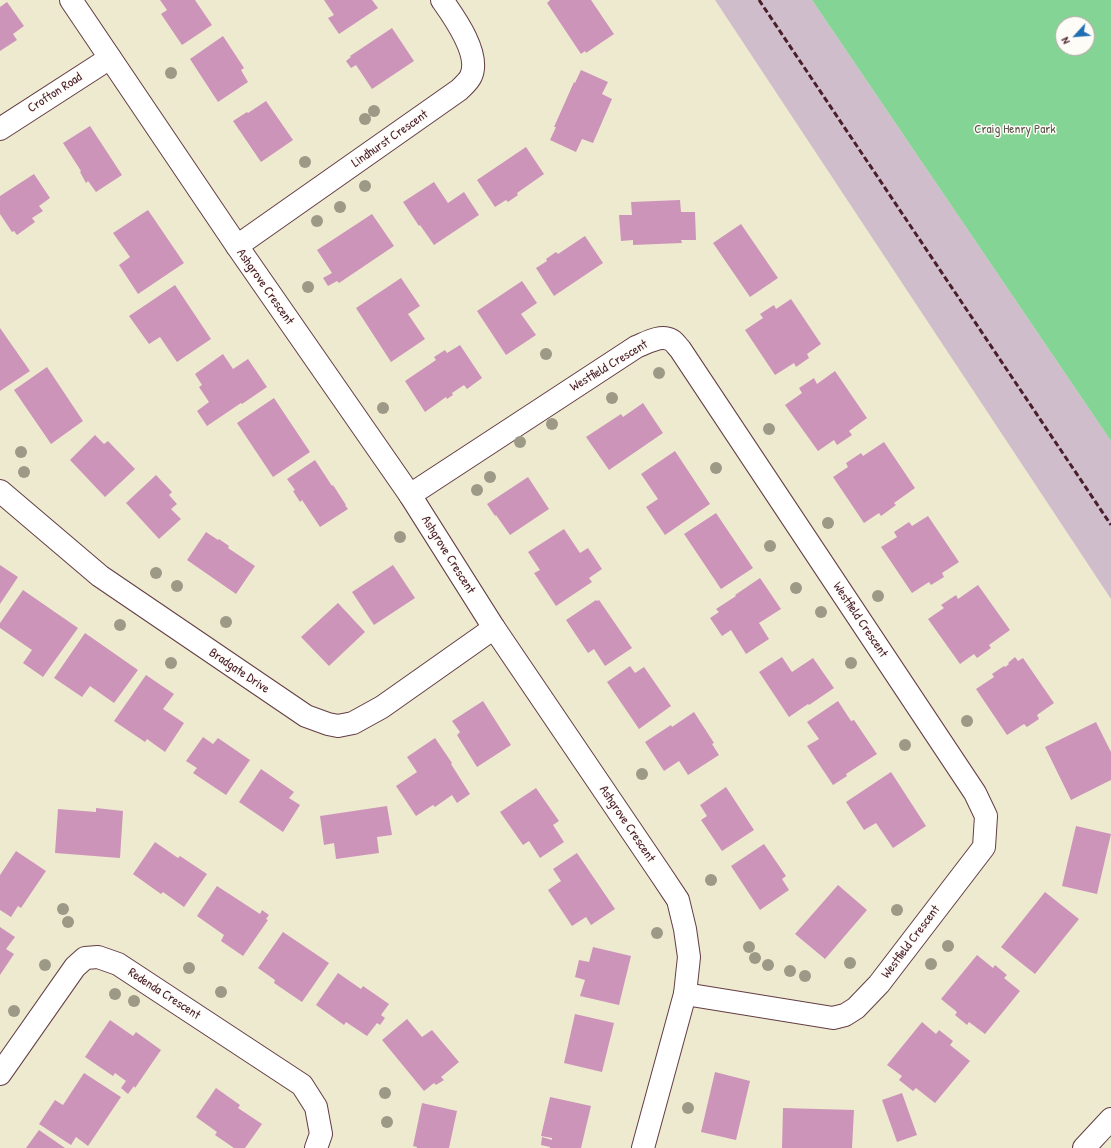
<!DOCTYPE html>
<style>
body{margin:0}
#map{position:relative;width:1111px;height:1148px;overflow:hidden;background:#eeead0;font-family:"Patrick Hand",sans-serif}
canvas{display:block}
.north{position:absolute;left:1055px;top:16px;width:40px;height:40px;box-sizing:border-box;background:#fdfcf7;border:1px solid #b5a4a5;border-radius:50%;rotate:244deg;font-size:11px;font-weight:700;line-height:16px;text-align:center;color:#4a1f2b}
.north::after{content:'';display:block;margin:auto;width:14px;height:18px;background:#1f6fb2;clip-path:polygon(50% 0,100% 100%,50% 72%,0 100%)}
</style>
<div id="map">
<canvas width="1111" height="1148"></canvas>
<div class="north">N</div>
</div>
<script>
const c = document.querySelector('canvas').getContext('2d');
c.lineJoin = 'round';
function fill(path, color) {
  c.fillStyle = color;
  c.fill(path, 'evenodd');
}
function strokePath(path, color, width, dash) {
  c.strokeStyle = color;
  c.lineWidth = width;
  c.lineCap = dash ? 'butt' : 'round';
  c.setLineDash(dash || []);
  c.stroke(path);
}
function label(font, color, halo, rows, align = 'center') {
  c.font = font + ' "Patrick Hand",sans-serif';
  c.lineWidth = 3;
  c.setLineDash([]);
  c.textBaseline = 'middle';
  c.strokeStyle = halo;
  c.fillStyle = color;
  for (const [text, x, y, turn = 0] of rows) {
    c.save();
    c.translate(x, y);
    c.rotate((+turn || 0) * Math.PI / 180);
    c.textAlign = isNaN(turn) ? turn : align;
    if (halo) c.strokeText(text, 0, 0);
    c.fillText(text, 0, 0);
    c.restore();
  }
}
fill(new Path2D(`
 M 715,0 L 812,0 L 1111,441 L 1111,599 Z`), '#d0bdcc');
fill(new Path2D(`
 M 812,0 L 1111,0 L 1111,441 ZM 1063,24 L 1087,24 L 1087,48 L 1063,48 Z`), '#84d595');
fill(new Path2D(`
 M 160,0 L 195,0 L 212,25 L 182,45 L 161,14 L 167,10 Z
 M 324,0 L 372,0 L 378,8 L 339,34 L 328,18 L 334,15 Z
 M 550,0 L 591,0 L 614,34 L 586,53 L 585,51 L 581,54 L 547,3 Z
 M 7,2 L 24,26 L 13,34 L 17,40 L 0,51 L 0,7 Z
 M 392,28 L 414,61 L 372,89 L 356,65 L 351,68 L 346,61 L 351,57 L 350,56 Z
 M 223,36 L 244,68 L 241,70 L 248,82 L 218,102 L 190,59 Z
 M 581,70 L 608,82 L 602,94 L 612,99 L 593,143 L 582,139 L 576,152 L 550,140 L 556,127 L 554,127 L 574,82 L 575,83 Z
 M 266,101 L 293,140 L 261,162 L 233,121 L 247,112 L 248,113 Z
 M 90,126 L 122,175 L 96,192 L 88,181 L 86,183 L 80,172 L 81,171 L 63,143 Z
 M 526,147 L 544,174 L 517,193 L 518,195 L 508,202 L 506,200 L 495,207 L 477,180 Z
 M 34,174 L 50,198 L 39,206 L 43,211 L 32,218 L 35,222 L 17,235 L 14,231 L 12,232 L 0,214 L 0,196 Z
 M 434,182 L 448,203 L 464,192 L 479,215 L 434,245 L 420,225 L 419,226 L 403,202 Z
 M 680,200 L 681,212 L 695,212 L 696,240 L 681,240 L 682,243 L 633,245 L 633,240 L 621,241 L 619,215 L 632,215 L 631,202 Z
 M 148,210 L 184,263 L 138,294 L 119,265 L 130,257 L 113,233 Z
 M 372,214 L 394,246 L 339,283 L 337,281 L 328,286 L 323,278 L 332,273 L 317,250 Z
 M 741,224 L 778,278 L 750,297 L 713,243 Z
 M 585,236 L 603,263 L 554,296 L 536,268 L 547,261 L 546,259 L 556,252 L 558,254 Z
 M 401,278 L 420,306 L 408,314 L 425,339 L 391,362 L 356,308 Z
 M 522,281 L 537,303 L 521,314 L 536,335 L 506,355 L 477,311 Z
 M 175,285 L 211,339 L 177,362 L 160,337 L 149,344 L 129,316 Z
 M 791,299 L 821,344 L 807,354 L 809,358 L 796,367 L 794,363 L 775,375 L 745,330 L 763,318 L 760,314 L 774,305 L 776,309 Z
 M 0,328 L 30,371 L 0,391 Z
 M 460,345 L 482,378 L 467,389 L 464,385 L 452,393 L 453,395 L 447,399 L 446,397 L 425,412 L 405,381 L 436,360 L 434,357 L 445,350 L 447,353 Z
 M 223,354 L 233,369 L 248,359 L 267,387 L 242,404 L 241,403 L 207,426 L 197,411 L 209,402 L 199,387 L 202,385 L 195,374 Z
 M 47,367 L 83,421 L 51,444 L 14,390 Z
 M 835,371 L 867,418 L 849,431 L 852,435 L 837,445 L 834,440 L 818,451 L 785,405 L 802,393 L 799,388 L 814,378 L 817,384 Z
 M 274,398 L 310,452 L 273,477 L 237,423 Z
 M 643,403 L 663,433 L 609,470 L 586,437 L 621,414 L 623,417 Z
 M 95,435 L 104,444 L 108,441 L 135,469 L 105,497 L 70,460 Z
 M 884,442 L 915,488 L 894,503 L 896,505 L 881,516 L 879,513 L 864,523 L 833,477 L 848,467 L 846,463 L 861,453 L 863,456 Z
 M 675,451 L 710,504 L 665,535 L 646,507 L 658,499 L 641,474 Z
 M 315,460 L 332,486 L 333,485 L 346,505 L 345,505 L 348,509 L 320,527 L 302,500 L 300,502 L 293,491 L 295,490 L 287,479 Z
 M 156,475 L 172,492 L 169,495 L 177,504 L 171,509 L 181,519 L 159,539 L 126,503 Z
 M 528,477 L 549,509 L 510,535 L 496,515 L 495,516 L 487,504 Z
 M 716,513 L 753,568 L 721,589 L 684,534 Z
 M 928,516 L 959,562 L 942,573 L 944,577 L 931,585 L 929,582 L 912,593 L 881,547 L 897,537 L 894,532 L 909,522 L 912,526 Z
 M 564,529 L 580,553 L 588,548 L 602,569 L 589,578 L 592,582 L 556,606 L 534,573 L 540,570 L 528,552 Z
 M 206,532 L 218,540 L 219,539 L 229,546 L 228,548 L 255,566 L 236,594 L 187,560 Z
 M 0,565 L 18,577 L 0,604 Z
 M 393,565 L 415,598 L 374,625 L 352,592 Z
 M 760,578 L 781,609 L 759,623 L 769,639 L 746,654 L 731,630 L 722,636 L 710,618 L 719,612 L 716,609 L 736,596 L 735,595 Z
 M 978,585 L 1010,630 L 989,645 L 991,648 L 977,658 L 974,654 L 960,664 L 928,619 L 944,608 L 941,605 L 956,595 L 958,599 Z
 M 23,590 L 78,628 L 43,677 L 23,663 L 32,650 L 0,628 L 0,623 Z
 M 596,600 L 597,601 L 599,600 L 632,648 L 605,666 L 594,649 L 588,653 L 566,620 Z
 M 338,603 L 365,632 L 329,666 L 301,637 Z
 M 85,633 L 138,670 L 114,703 L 90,686 L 82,697 L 54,678 Z
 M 782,657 L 792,672 L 813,658 L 834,688 L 809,705 L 808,704 L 789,717 L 759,672 Z
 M 1015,657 L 1018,661 L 1023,658 L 1054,703 L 1037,715 L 1039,719 L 1027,727 L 1024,724 L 1007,735 L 976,689 L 994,677 L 992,674 L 1004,666 L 1005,667 L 1009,664 L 1008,663 Z
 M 630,666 L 635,673 L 644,667 L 671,706 L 639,729 L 607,682 Z
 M 146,675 L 174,694 L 163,709 L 184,723 L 165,752 L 147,739 L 145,742 L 114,721 Z
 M 483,701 L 511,745 L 477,767 L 457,735 L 460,732 L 452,721 Z
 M 838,701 L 851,721 L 854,720 L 877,754 L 846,774 L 847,776 L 833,785 L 807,746 L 819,739 L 807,722 Z
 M 694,712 L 714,743 L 712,744 L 719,755 L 688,775 L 679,761 L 664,771 L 645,742 L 671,725 L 672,727 Z
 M 1096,722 L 1111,752 L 1111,780 L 1071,800 L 1045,747 Z
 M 203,737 L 213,744 L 218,738 L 250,760 L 226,795 L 193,773 L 197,768 L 186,761 Z
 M 435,738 L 452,763 L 451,764 L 470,794 L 457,803 L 452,795 L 435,807 L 433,805 L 416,816 L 396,786 L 417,772 L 407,757 Z
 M 261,769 L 294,792 L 289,798 L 300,805 L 283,832 L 239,802 Z
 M 891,772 L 926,826 L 893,848 L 876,823 L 864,830 L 846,802 Z
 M 726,787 L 754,830 L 722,851 L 701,820 L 707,816 L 700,805 Z
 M 536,788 L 559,821 L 553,825 L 564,842 L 540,858 L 529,841 L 523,845 L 500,812 Z
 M 387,806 L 392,835 L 377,837 L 379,853 L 336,859 L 334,843 L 324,845 L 320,816 Z
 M 96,808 L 123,811 L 120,858 L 55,853 L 58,809 L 96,812 Z
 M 1076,826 L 1111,834 L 1097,894 L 1062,886 Z
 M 155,842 L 178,858 L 180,856 L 207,874 L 184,907 L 163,892 L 161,894 L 133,874 Z
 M 764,844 L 786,876 L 782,879 L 789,890 L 760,910 L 731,866 Z
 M 16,851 L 46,871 L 21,908 L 18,906 L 11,917 L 0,910 L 0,875 Z
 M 577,853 L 615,909 L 591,925 L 586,917 L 572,926 L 548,890 L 561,881 L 553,869 Z
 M 838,885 L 867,910 L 825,959 L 795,934 Z
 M 217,886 L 260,914 L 262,910 L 269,915 L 266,919 L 268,920 L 243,956 L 221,941 L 224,935 L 197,916 Z
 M 1045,892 L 1079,919 L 1035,974 L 1001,947 Z
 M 0,927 L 15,937 L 6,949 L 14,954 L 0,975 Z
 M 283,932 L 329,963 L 302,1002 L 274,983 L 275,980 L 258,968 Z
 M 593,947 L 631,956 L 619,1005 L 580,996 L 585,980 L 575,977 L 579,960 L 589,962 Z
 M 977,955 L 993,968 L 995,965 L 1007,975 L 1004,978 L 1020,991 L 985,1034 L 969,1022 L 967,1025 L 955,1015 L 957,1012 L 941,999 Z
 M 338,973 L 361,989 L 363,986 L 389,1004 L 381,1015 L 385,1018 L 380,1025 L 377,1023 L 367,1036 L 346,1022 L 344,1025 L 316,1005 Z
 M 575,1014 L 614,1023 L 602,1072 L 564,1063 Z
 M 407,1019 L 422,1037 L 432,1030 L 459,1062 L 441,1077 L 444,1080 L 436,1085 L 434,1083 L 424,1091 L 382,1040 Z
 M 110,1020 L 133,1036 L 136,1032 L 161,1050 L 135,1088 L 134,1086 L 128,1094 L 121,1088 L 126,1081 L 115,1073 L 113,1076 L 85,1057 Z
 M 922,1022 L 936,1034 L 939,1030 L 953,1041 L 950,1045 L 970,1061 L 935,1103 L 916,1088 L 913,1091 L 899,1080 L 902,1076 L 887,1065 Z
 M 715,1072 L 750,1081 L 736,1140 L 701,1132 Z
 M 84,1073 L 121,1097 L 88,1146 L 76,1137 L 71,1145 L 39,1124 L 55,1100 L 63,1105 Z
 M 216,1088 L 240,1105 L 238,1108 L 262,1124 L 245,1148 L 234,1148 L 215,1135 L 217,1132 L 196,1117 Z
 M 902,1093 L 917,1135 L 897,1142 L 882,1100 Z
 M 550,1097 L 591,1106 L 581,1148 L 550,1148 L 550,1147 L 541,1145 L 542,1137 L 552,1140 L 552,1138 L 541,1136 Z
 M 422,1103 L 457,1111 L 449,1148 L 417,1148 L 417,1147 L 413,1146 Z
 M 783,1108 L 854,1110 L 852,1148 L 782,1148 Z
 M 39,1130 L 65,1148 L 26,1148 Z`), '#cd94ba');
const minor = new Path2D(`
 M 0,129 L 110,58
 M 237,246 L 459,90 C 463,86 469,81 471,76 C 481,54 454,17 442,0
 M 0,491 L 100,576 L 306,716 L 328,724 L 338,726 L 353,723 L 382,707 L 494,628
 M 410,495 L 636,347 C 646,343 661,334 671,340 C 674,341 677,346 680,349 L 975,793 L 986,816 L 984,847 L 879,984 L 856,1008 L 845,1015 L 833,1018 L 685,994
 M 0,1074 L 75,967 L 85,958 L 98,957 L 118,964 L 302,1085 L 316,1107 L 321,1134 L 316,1148`);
const tertiary = new Path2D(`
 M 71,0 L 237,246 L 410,495 L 494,628 L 660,873 L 678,900 L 685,929 L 689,957 L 685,994 L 643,1148`);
const secondary = new Path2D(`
 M 1084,1148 L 1111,1119`);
strokePath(minor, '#633d44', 24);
strokePath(tertiary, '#633d44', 24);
strokePath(secondary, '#633d44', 24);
strokePath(minor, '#fff', 22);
strokePath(tertiary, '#fff', 22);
strokePath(secondary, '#fff', 22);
strokePath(new Path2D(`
 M 759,0 L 1111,525`), '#4a1f2b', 3, [6, 3]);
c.fillStyle = '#9d9987';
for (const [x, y] of [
 [171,73],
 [374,111],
 [365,119],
 [305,162],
 [365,186],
 [340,207],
 [317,221],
 [308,287],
 [546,354],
 [659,373],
 [612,398],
 [383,408],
 [552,424],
 [769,429],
 [520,442],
 [21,452],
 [716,468],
 [24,472],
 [490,477],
 [477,490],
 [828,523],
 [400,537],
 [770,546],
 [156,573],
 [177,586],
 [796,588],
 [878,596],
 [821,612],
 [226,622],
 [120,625],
 [171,663],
 [851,663],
 [967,721],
 [905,745],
 [642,774],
 [711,880],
 [63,909],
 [897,910],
 [68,922],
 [657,933],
 [948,946],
 [749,947],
 [755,958],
 [850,963],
 [931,964],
 [45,965],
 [768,965],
 [189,968],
 [790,971],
 [805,976],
 [221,992],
 [115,994],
 [134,1001],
 [14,1011],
 [385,1093],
 [688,1108],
 [387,1122]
]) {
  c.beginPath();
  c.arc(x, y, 6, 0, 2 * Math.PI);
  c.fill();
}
label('13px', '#4a1f2b', '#fdfcf7', [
 ["Crofton Road",55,93,-33],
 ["Lindhurst Crescent",390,139,-35],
 ["Ashgrove Crescent",265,287,55],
 ["Westfield Crescent",609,366,-31],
 ["Ashgrove Crescent",448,555,58],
 ["Westfield Crescent",860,620,56],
 ["Bradgate Drive",239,671,34],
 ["Ashgrove Crescent",627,824,56],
 ["Westfield Crescent",911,942,-53],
 ["Redenda Crescent",164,994,33]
]);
label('13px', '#5b564b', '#fdfcf7', [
 ["Craig Henry Park",1015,130]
]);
</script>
